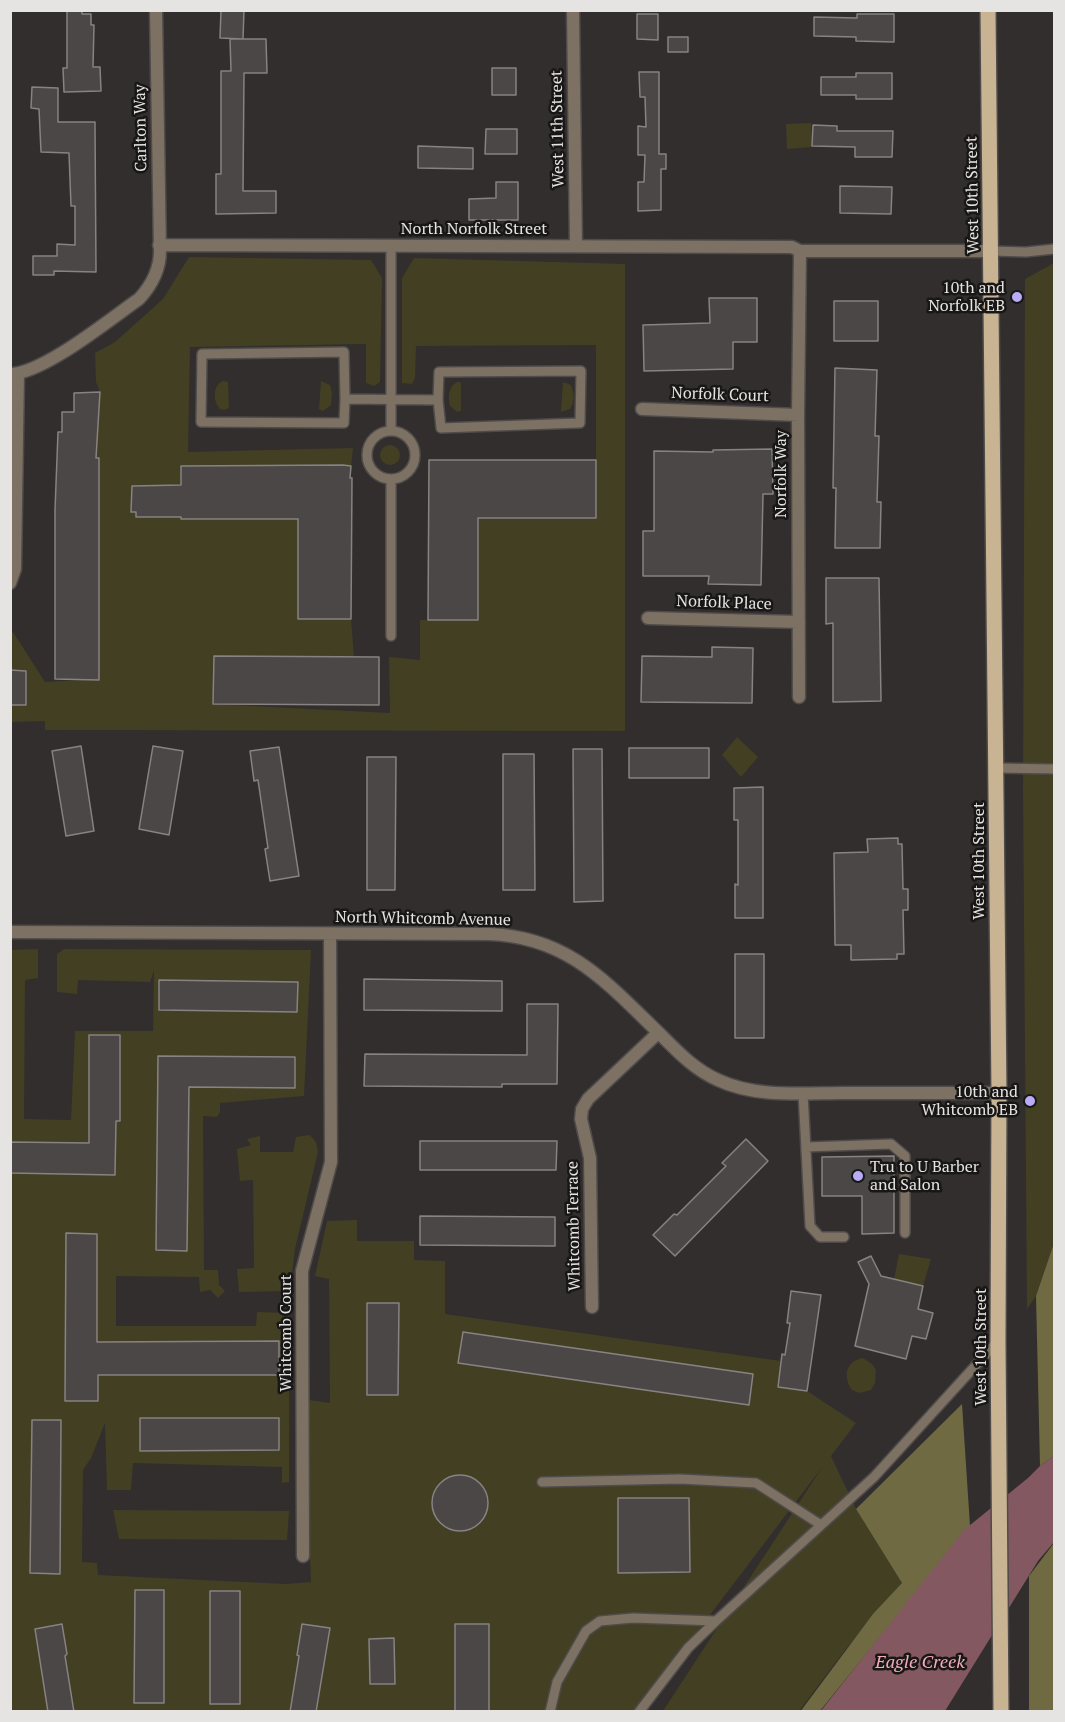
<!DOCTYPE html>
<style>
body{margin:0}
#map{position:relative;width:1065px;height:1722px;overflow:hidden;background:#312e2d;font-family:"PT Serif",serif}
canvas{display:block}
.frame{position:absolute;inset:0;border:12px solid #e6e4e3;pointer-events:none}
</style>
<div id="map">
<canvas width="1065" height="1722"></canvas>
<div class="frame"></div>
</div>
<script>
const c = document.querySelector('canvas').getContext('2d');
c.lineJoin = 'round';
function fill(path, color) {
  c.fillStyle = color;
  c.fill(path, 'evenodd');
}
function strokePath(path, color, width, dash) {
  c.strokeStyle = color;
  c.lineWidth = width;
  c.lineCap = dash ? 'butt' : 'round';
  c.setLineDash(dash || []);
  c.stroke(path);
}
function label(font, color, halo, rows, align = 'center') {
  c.font = font + ' "PT Serif",serif';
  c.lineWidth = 5;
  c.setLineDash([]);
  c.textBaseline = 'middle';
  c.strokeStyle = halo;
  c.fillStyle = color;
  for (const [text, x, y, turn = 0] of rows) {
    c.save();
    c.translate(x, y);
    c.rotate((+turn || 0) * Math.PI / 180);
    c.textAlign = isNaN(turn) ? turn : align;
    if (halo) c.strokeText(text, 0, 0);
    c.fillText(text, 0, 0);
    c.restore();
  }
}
fill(new Path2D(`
 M 811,123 L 812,147 L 787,149 L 786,124 Z
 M 189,257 L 371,260 L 382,278 L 380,382 L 374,386 L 366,383 L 366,344 L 190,347 L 188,452 L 353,448 L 351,466 L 181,466 L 181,519 L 298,519 L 298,619 L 351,619 L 354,657 L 214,656 L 213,704 L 390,713 L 389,657 L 420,660 L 420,620 L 478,619 L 478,518 L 596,517 L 596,345 L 416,346 L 415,378 L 412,384 L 402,383 L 402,278 L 414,258 L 625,264 L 625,731 L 45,730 L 45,721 L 11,722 L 11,705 L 26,704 L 26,671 L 11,670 L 11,634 L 13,632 L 45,682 L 99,679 L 96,454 L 100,392 L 96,382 L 95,353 L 115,342 L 163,299 Z
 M 1054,263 L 1054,1243 L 1036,1296 L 1027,1309 L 1023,791 L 1025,279 Z
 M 223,381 L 228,382 L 229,408 L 224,410 L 220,409 C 213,401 212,386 223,381 Z
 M 321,381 L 330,385 L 332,393 L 331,405 L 323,411 L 319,409 Z
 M 457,382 L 460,382 L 461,384 L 461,411 L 457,412 L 450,406 C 448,397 448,387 457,382 Z
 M 563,382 L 571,385 C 574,392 575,403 570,409 L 561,412 Z
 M380 455a10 10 0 1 1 20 0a10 10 0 1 1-20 0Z
 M 737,737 L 758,757 L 741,777 L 722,755 Z
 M 38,949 L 38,978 L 25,980 L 24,1119 L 71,1120 L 75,1031 L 153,1031 L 154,970 L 150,982 L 78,980 L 77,994 L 57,992 L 57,954 L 64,949 L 311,950 L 304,1096 L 220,1103 L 220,1112 L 217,1117 L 203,1116 L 204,1270 L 218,1270 L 219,1285 L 225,1291 L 218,1298 L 210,1290 L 200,1292 L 199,1277 L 116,1276 L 116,1326 L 256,1326 L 257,1312 L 289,1313 L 289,1482 L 282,1483 L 282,1467 L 133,1463 L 131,1490 L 107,1490 L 105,1423 L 91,1458 L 83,1470 L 82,1562 L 97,1563 L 98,1575 L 286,1584 L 311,1582 L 307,1479 L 309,1400 L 330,1403 L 329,1279 L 315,1276 L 327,1221 L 357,1220 L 357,1241 L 414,1241 L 414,1260 L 445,1261 L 445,1314 L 781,1361 L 778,1387 L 807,1391 L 856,1423 L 831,1456 L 856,1509 L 902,1583 L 846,1649 L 799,1711 L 663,1711 L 823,1466 L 637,1711 L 11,1711 L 10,1173 L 115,1175 L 11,1142 L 11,950 ZM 66,1234 L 97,1234 L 98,1401 L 65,1401 ZM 32,1421 L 61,1421 L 60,1574 L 30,1573 Z
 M 310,1135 L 316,1142 L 318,1152 L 295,1249 L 290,1291 L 239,1292 L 237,1269 L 254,1268 L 253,1180 L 240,1181 L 237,1149 L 251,1145 L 247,1139 L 260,1136 L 260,1152 L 293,1152 L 296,1137 Z
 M 899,1254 L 931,1259 L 923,1286 L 894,1279 Z
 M 863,1358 L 872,1364 L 876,1370 L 875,1383 L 871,1390 L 859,1393 L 852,1390 C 843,1377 845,1361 863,1358 Z
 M 113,1510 L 289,1511 L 287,1540 L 119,1539 Z`), '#433f23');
fill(new Path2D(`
 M 11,59 L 12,59 L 12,81 L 11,254 Z
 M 1054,1243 L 1054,1456 L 1040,1466 L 1036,1296 Z
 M 962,1404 L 970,1526 L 820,1711 L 800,1712 L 873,1614 L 902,1583 L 856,1509 Z
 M 1054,1543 L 1054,1711 L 1029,1711 L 1029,1576 Z`), '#6f6a42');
fill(new Path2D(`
 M 1054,1456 L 1054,1542 L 1038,1561 L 945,1711 L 820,1712 L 964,1530 L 1028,1478 L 1040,1466 Z`), '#835861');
const building = new Path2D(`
 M 67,10 L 82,10 L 82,14 L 91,14 L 91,25 L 94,25 L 93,67 L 100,67 L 101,91 L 64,92 L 63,68 L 67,68 Z
 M 221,10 L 244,10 L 243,39 L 220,38 Z
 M 637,14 L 658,14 L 658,40 L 637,39 Z
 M 857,14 L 894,14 L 894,42 L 856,41 L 856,37 L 814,36 L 814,17 L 857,18 Z
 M 668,37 L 688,37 L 688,52 L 668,52 Z
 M 230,39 L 266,39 L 267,73 L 244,73 L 243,191 L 276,191 L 276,213 L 216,214 L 216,174 L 221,174 L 221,71 L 231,71 Z
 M 492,68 L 516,68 L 516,95 L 492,95 Z
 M 639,72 L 659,72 L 659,154 L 666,154 L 666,169 L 661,169 L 661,210 L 638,211 L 638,182 L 644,182 L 645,155 L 638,155 L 638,126 L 646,127 L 645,97 L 640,97 Z
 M 856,73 L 892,73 L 892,99 L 856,99 L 856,95 L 821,95 L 821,77 L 856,77 Z
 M 32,87 L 58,88 L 58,122 L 95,122 L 96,272 L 54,271 L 54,275 L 33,275 L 33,256 L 57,256 L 57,244 L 75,245 L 75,206 L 71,206 L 69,153 L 41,152 L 39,109 L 31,108 Z
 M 813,125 L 837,126 L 837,131 L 893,131 L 892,157 L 855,157 L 855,147 L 812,146 Z
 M 486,129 L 517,129 L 517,154 L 485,154 Z
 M 418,146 L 473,148 L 473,169 L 418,168 Z
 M 496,182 L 518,182 L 518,220 L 469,220 L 469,199 L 496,198 Z
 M 840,186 L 892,187 L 891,214 L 840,213 Z
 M 709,298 L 757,298 L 757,342 L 733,342 L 733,369 L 644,371 L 643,325 L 710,323 Z
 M 834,301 L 878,301 L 878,341 L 834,341 Z
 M 835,368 L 877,370 L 875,436 L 879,436 L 877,502 L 881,502 L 880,548 L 835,548 L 836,488 L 833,488 Z
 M 100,392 L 96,458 L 99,458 L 99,680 L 55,679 L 55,510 L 58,432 L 62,432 L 62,412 L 74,412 L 74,393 Z
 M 772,449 L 773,494 L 763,494 L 761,585 L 708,584 L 709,576 L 643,576 L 643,531 L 654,531 L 654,451 L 713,452 L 713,450 Z
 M 429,460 L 596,460 L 596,518 L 478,518 L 478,620 L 428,620 Z
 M 343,465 L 351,466 L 350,478 L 352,478 L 351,619 L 298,619 L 298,519 L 181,519 L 181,517 L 136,517 L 136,512 L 131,512 L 132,486 L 181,485 L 181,466 Z
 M 826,578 L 879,578 L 881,701 L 833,702 L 833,623 L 826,624 Z
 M 712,647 L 753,648 L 752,703 L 641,702 L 642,656 L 712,657 Z
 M 214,656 L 379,657 L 379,705 L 213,704 Z
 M 10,670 L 26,671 L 26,705 L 10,705 Z
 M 81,746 L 94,831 L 66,836 L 52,751 Z
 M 153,746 L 183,751 L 169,835 L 139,829 Z
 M 279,747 L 299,876 L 270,881 L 265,849 L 268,848 L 258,780 L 254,781 L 250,751 Z
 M 629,748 L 709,748 L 709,778 L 629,778 Z
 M 573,749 L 602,749 L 603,901 L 574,902 Z
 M 503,754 L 534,754 L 535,890 L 503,890 Z
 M 367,757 L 396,757 L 395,890 L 367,890 Z
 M 763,787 L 763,918 L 735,918 L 735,884 L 738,885 L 738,820 L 734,820 L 734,788 Z
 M 898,838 L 898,844 L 902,844 L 903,889 L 908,889 L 908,910 L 903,910 L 904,954 L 897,954 L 897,959 L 851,960 L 851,945 L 835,945 L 834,853 L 868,852 L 867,839 Z
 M 735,954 L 764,954 L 764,1038 L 735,1038 Z
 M 364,979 L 502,981 L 502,1011 L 364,1010 Z
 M 159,980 L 298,982 L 297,1012 L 159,1010 Z
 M 527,1004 L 558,1004 L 557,1084 L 502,1084 L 502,1087 L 364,1086 L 365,1054 L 527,1055 Z
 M 89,1035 L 120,1035 L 120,1121 L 116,1121 L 115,1175 L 10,1173 L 10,1142 L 89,1143 Z
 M 158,1056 L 295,1057 L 295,1088 L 189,1087 L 187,1251 L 156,1250 Z
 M 746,1139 L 768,1161 L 675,1256 L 653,1235 L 674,1214 L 677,1215 L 726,1166 L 722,1163 Z
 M 420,1141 L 557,1141 L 556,1170 L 420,1170 Z
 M 894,1156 L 894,1233 L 862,1234 L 862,1196 L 822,1196 L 822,1157 Z
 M 420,1216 L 555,1217 L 555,1246 L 420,1245 Z
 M 66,1233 L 97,1234 L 97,1342 L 279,1341 L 279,1375 L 98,1375 L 98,1401 L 65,1401 Z
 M 871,1256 L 881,1276 L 923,1286 L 918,1309 L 933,1313 L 926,1339 L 912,1336 L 906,1359 L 855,1346 L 869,1284 L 858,1262 Z
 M 791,1291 L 821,1295 L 807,1391 L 778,1387 L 782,1354 L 785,1355 L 790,1323 L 787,1323 Z
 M 367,1303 L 399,1303 L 398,1395 L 367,1395 Z
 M 463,1332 L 753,1374 L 749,1405 L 458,1363 Z
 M 140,1418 L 279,1418 L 279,1450 L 140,1451 Z
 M 32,1420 L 61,1420 L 60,1574 L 30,1573 Z
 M432 1503a28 28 0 1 1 56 0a28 28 0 1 1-56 0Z
 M 618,1498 L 689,1498 L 690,1572 L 618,1573 Z
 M 135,1590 L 164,1590 L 164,1703 L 134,1703 Z
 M 210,1591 L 240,1591 L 240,1704 L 210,1704 Z
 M 62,1624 L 67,1654 L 65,1656 L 74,1712 L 48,1712 L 35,1629 Z
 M 302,1624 L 330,1628 L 316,1712 L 290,1712 L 299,1656 L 297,1655 Z
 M 455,1624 L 489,1624 L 489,1712 L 455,1712 Z
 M 394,1638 L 395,1684 L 370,1684 L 369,1639 Z`);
fill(building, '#4a4746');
strokePath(building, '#878382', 1.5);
const lane = new Path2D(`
 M 992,251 L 1026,252 L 1054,249
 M 345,399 L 344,423 L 201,422 L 202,354 L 344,352 L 345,399 L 438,400 L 439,372 L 581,371 L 580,423 L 441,428 L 438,400
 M367 455a24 24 0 1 1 48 0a24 24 0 1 1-48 0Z
 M 391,431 L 391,245
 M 391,479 L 391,636
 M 996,768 L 1054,769
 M 803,1093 L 810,1226 L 820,1237 L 844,1237
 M 806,1147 L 891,1144 L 905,1156 L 905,1233
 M 542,1482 L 680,1479 L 756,1483 L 821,1525
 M 716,1621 L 874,1477 L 997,1342
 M 550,1712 L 557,1682 L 586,1631 L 600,1621 L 633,1618 L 716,1621 L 688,1648 L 639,1712`);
const street = new Path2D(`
 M 573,10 L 576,246
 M 159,245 L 792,247 L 800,251 L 992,251
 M 10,374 C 43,374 110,319 139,299 C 151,286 160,269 160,251 L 156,10
 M 642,409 L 798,415
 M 10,583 L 15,569 L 18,374
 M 648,618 L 799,622
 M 799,697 L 798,415 L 800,251
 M 10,932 L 489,934 C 569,937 607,983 661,1035 C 678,1052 695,1070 718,1080 C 756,1098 802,1093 844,1093 C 896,1093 947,1093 999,1093
 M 592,1307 L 590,1158 L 581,1119 L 582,1109 L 588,1099 L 658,1033
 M 303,1556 L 302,1271 L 331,1162 L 330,934`);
const primary = new Path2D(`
 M 988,10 L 999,1093 L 998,1341 L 1001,1712`);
strokePath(lane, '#4e4b4a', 12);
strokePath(street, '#4e4b4a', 15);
strokePath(primary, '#4e4b4a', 18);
strokePath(lane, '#7c7162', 9);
strokePath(street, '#7c7162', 12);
strokePath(primary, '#c8b393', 15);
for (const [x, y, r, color] of [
 [1017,297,6,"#b9abf7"],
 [1030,1101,6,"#b9abf7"],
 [858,1176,6,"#b9abf7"]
]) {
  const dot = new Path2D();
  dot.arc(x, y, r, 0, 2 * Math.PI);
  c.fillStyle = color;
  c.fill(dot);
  strokePath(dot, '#181716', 2);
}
label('16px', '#e6e4e3', '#181716', [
 ["Carlton Way",141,128,-91],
 ["West 11th Street",558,129,-91],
 ["West 10th Street",973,195,-91],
 ["North Norfolk Street",474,229],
 ["Norfolk Court",720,395,2],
 ["Norfolk Way",781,474,-90],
 ["Norfolk Place",724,603,2],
 ["West 10th Street",979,861,-90],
 ["North Whitcomb Avenue",423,919,1],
 ["Whitcomb Terrace",574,1226,-91],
 ["Whitcomb Court",286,1333,-90],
 ["West 10th Street",981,1347,-90]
]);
label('16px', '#e6e4e3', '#181716', [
 ["10th and",1005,288],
 ["Norfolk EB",1005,306],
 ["10th and",1018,1092],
 ["Whitcomb EB",1018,1110],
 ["Tru to U Barber",870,1167,"left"],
 ["and Salon",870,1185,"left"]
], 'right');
label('italic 18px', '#f5abbb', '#181716', [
 ["Eagle Creek",920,1663]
]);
</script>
